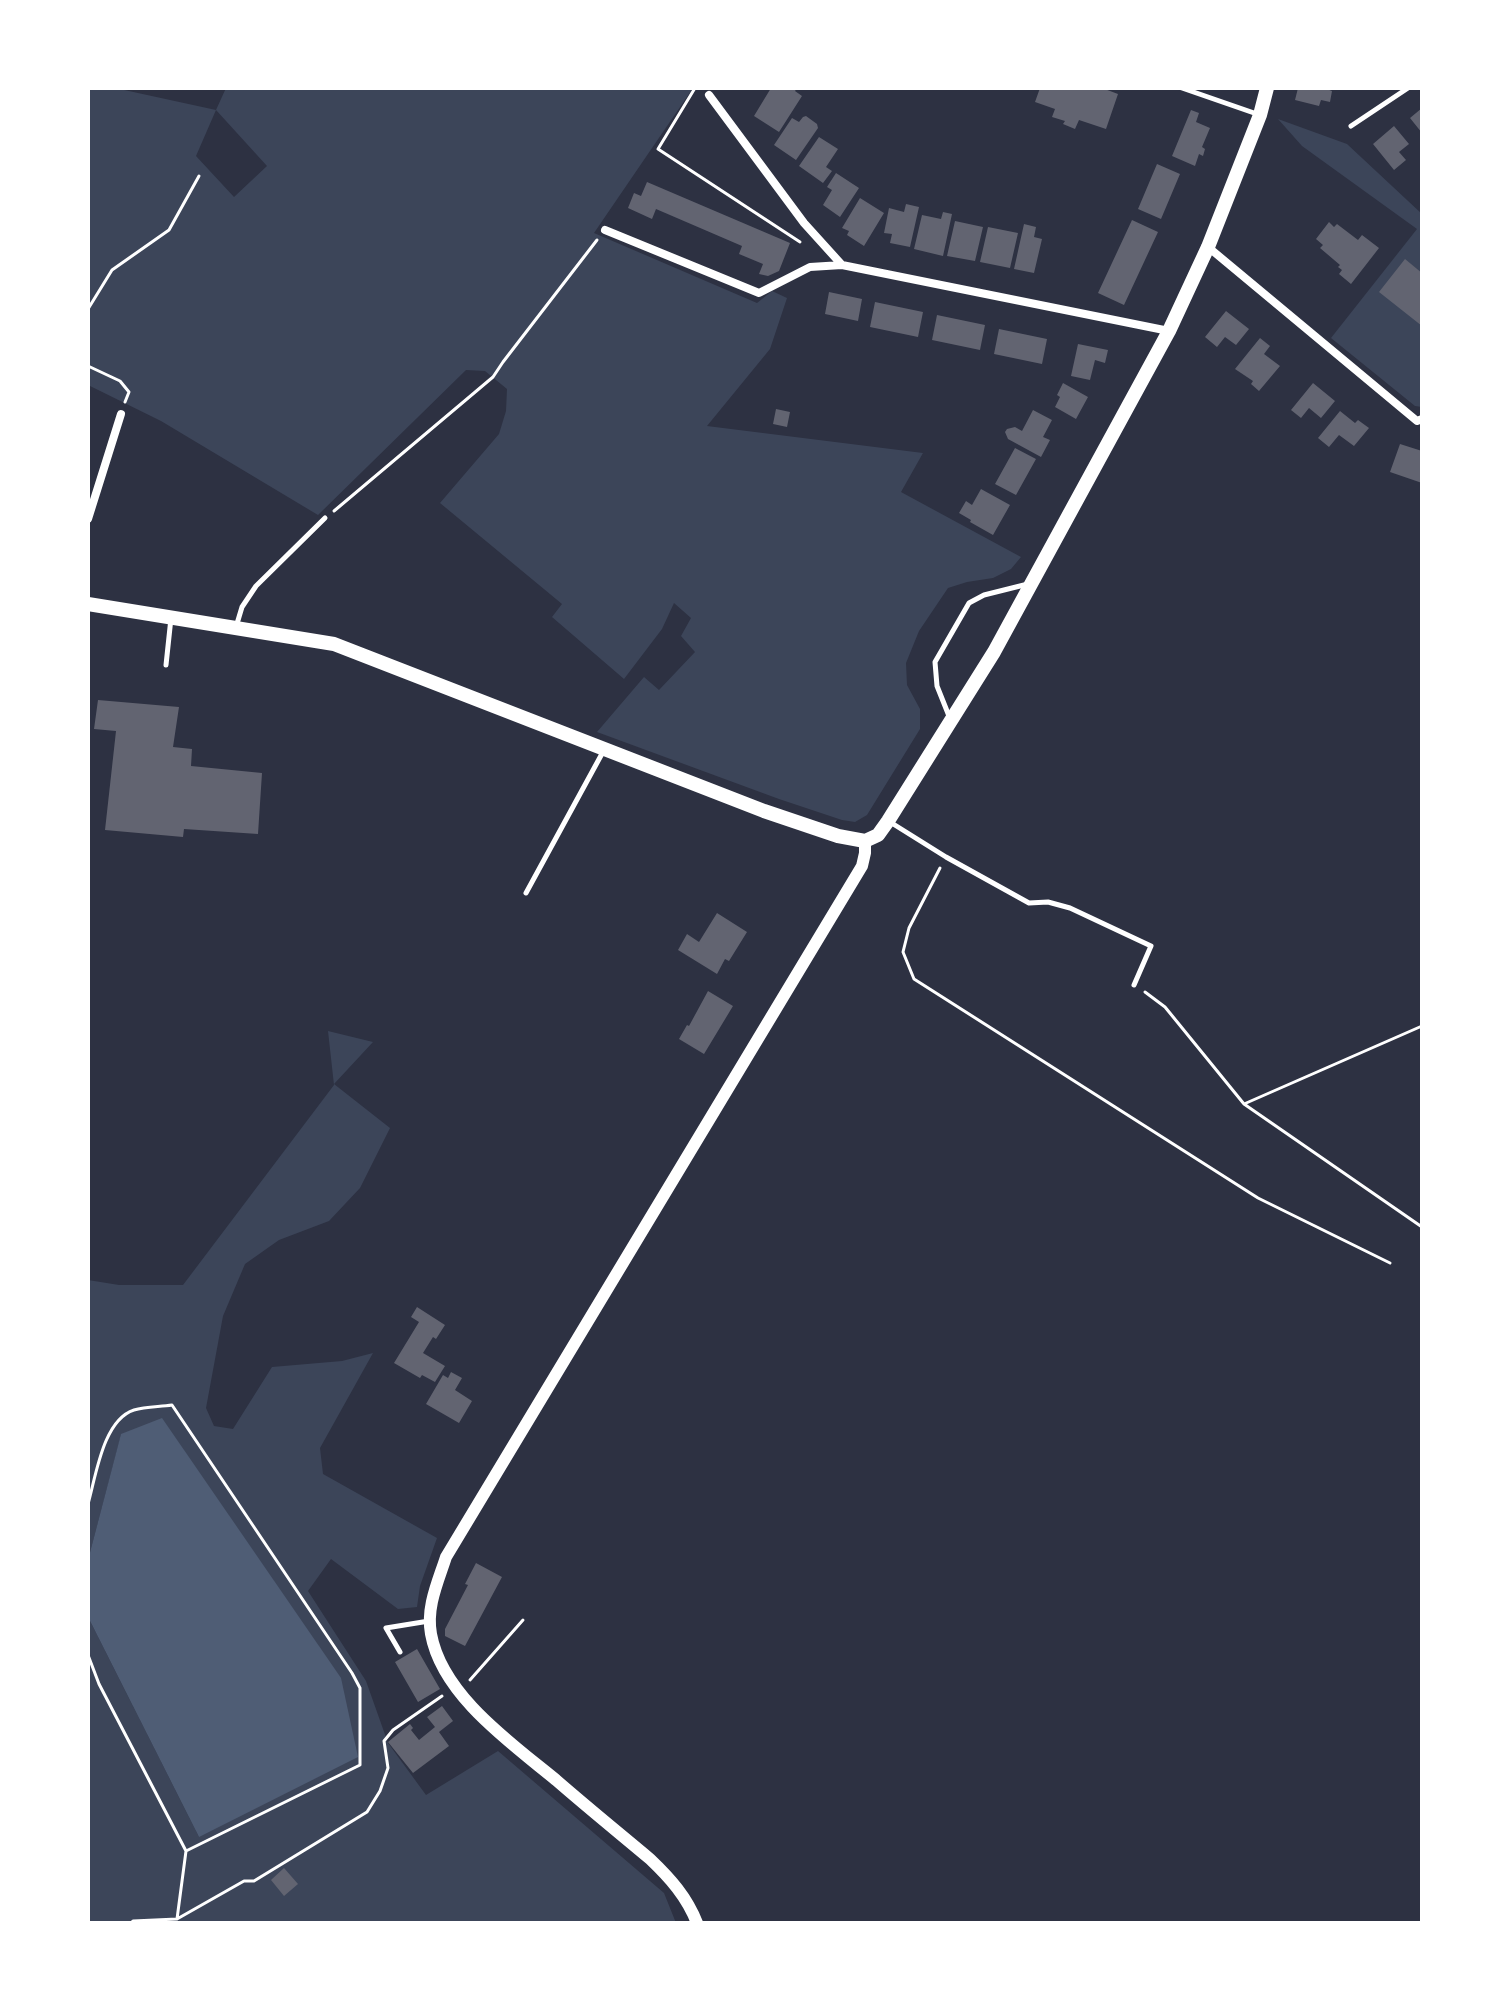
<!DOCTYPE html>
<style>
body{margin:0}
#map{position:relative;width:1510px;height:2011px;overflow:hidden;background:#2d3142;font-family:Inter,sans-serif}
canvas{display:block}
.frame{position:absolute;inset:0;border:90px solid #fff;pointer-events:none}
</style>
<div id="map">
<canvas width="1510" height="2011"></canvas>
<div class="frame"></div>
</div>
<script>
const c = document.querySelector('canvas').getContext('2d');
c.lineJoin = 'round';
function fill(path, color) {
  c.fillStyle = color;
  c.fill(path, 'evenodd');
}
function strokePath(path, color, width, dash) {
  c.strokeStyle = color;
  c.lineWidth = width;
  c.lineCap = dash ? 'butt' : 'round';
  c.setLineDash(dash || []);
  c.stroke(path);
}
fill(new Path2D(`
 M 88,88 L 115,88 L 216,110 L 226,88 L 693,88 L 594,233 L 757,303 L 772,291 L 787,298 L 770,349 L 707,426 L 923,453 L 901,492 L 1021,557 L 1011,569 L 993,578 L 967,582 L 948,588 L 919,631 L 906,663 L 907,685 L 920,709 L 920,729 L 867,815 L 855,822 L 842,820 L 779,799 L 597,732 L 644,677 L 659,690 L 695,652 L 681,636 L 691,618 L 674,603 L 662,629 L 624,679 L 552,617 L 562,604 L 440,503 L 499,434 L 506,411 L 507,389 L 485,371 L 466,370 L 318,515 L 161,421 L 88,385 ZM 216,110 L 267,166 L 234,197 L 196,156 Z
 M 1278,119 L 1347,144 L 1422,214 L 1422,273 L 1405,260 L 1422,326 L 1422,407 L 1415,406 L 1331,338 L 1417,229 L 1302,146 Z
 M 328,1031 L 373,1042 L 334,1084 L 390,1128 L 360,1188 L 329,1221 L 279,1240 L 245,1264 L 223,1316 L 206,1408 L 214,1426 L 233,1429 L 272,1367 L 342,1361 L 373,1353 L 320,1448 L 323,1474 L 437,1538 L 420,1586 L 417,1607 L 398,1609 L 331,1559 L 308,1591 L 366,1681 L 388,1743 L 426,1795 L 498,1751 L 664,1893 L 676,1923 L 88,1923 L 88,1617 L 199,1837 L 121,1435 L 88,1560 L 88,1280 L 119,1285 L 183,1285 L 334,1085 Z`), '#3c4559');
fill(new Path2D(`
 M 162,1418 L 341,1678 L 358,1757 L 199,1837 L 88,1617 L 88,1560 L 121,1434 Z`), '#4f5d75');
fill(new Path2D(`
 M 771,88 L 797,88 L 795,91 L 802,96 L 779,132 L 754,116 Z
 M 1040,88 L 1102,88 L 1118,94 L 1106,129 L 1079,120 L 1075,129 L 1063,124 L 1065,121 L 1052,117 L 1055,109 L 1035,102 Z
 M 1298,88 L 1324,88 L 1332,91 L 1330,102 L 1321,100 L 1319,106 L 1295,100 Z
 M 1422,108 L 1422,133 L 1410,118 Z
 M 1191,110 L 1199,113 L 1196,122 L 1210,128 L 1202,147 L 1205,149 L 1203,156 L 1199,154 L 1195,166 L 1172,156 Z
 M 806,116 L 817,124 L 818,128 L 796,160 L 774,145 L 792,118 L 799,122 L 803,117 Z
 M 1394,126 L 1409,144 L 1399,152 L 1406,160 L 1394,170 L 1373,144 Z
 M 819,137 L 838,149 L 826,167 L 832,171 L 823,183 L 799,166 Z
 M 1157,164 L 1180,174 L 1161,219 L 1138,209 Z
 M 836,173 L 859,188 L 840,217 L 823,205 L 832,190 L 827,187 Z
 M 647,182 L 790,243 L 779,271 L 768,276 L 759,274 L 763,264 L 739,254 L 742,246 L 656,209 L 652,219 L 628,208 L 634,193 L 641,196 Z
 M 860,198 L 884,213 L 864,246 L 847,235 L 849,231 L 842,228 Z
 M 906,204 L 919,207 L 910,247 L 890,243 L 892,234 L 884,233 L 889,208 L 904,212 Z
 M 943,212 L 952,214 L 943,256 L 914,249 L 922,215 L 941,219 Z
 M 1132,220 L 1158,232 L 1124,305 L 1098,293 Z
 M 955,221 L 983,227 L 975,261 L 947,256 Z
 M 1329,222 L 1334,227 L 1337,224 L 1358,240 L 1362,235 L 1379,248 L 1351,284 L 1339,274 L 1342,270 L 1338,267 L 1340,265 L 1320,248 L 1323,245 L 1316,239 Z
 M 1024,224 L 1036,227 L 1034,237 L 1042,239 L 1034,273 L 1014,269 Z
 M 988,227 L 1018,233 L 1010,268 L 980,262 Z
 M 1405,259 L 1422,273 L 1422,326 L 1379,292 Z
 M 829,292 L 862,299 L 858,321 L 825,314 Z
 M 875,302 L 923,312 L 918,337 L 870,327 Z
 M 1226,311 L 1249,329 L 1236,345 L 1225,337 L 1217,347 L 1205,337 Z
 M 937,315 L 985,325 L 980,350 L 932,340 Z
 M 999,329 L 1047,339 L 1042,364 L 994,354 Z
 M 1260,338 L 1270,346 L 1264,354 L 1280,366 L 1259,391 L 1251,384 L 1253,381 L 1235,369 Z
 M 1078,344 L 1108,350 L 1105,363 L 1095,360 L 1090,380 L 1071,376 Z
 M 1063,383 L 1088,397 L 1076,419 L 1055,407 L 1060,397 L 1057,395 Z
 M 1313,383 L 1335,401 L 1321,418 L 1309,408 L 1301,418 L 1291,410 Z
 M 776,409 L 790,412 L 787,427 L 773,424 Z
 M 1033,410 L 1052,420 L 1043,437 L 1050,440 L 1041,457 L 1008,439 L 1005,432 L 1007,429 L 1015,427 L 1022,431 Z
 M 1340,411 L 1355,423 L 1358,420 L 1369,428 L 1354,446 L 1339,435 L 1329,447 L 1318,438 Z
 M 1400,444 L 1422,451 L 1422,483 L 1390,472 Z
 M 1015,448 L 1036,459 L 1016,495 L 995,484 Z
 M 981,489 L 1010,505 L 993,535 L 970,522 L 971,520 L 959,513 L 966,501 L 972,505 Z
 M 98,700 L 179,707 L 173,747 L 192,749 L 191,766 L 262,773 L 258,834 L 184,829 L 183,837 L 105,830 L 116,731 L 94,729 Z
 M 717,913 L 747,932 L 729,961 L 725,959 L 717,974 L 678,950 L 687,934 L 699,942 Z
 M 708,991 L 733,1006 L 704,1054 L 679,1039 L 687,1025 L 689,1026 Z
 M 417,1307 L 445,1325 L 436,1339 L 433,1337 L 423,1353 L 445,1366 L 435,1382 L 422,1375 L 420,1378 L 394,1363 L 419,1322 L 411,1317 Z
 M 451,1372 L 462,1378 L 455,1390 L 472,1401 L 459,1423 L 426,1404 L 443,1375 L 448,1378 Z
 M 476,1563 L 502,1577 L 465,1646 L 445,1636 L 445,1629 L 468,1585 L 465,1584 Z
 M 417,1649 L 440,1689 L 418,1702 L 395,1662 Z
 M 442,1706 L 453,1721 L 439,1732 L 449,1746 L 413,1773 L 388,1742 L 410,1724 L 413,1728 L 411,1730 L 419,1740 L 435,1727 L 427,1717 Z
 M 284,1868 L 298,1884 L 284,1896 L 271,1880 Z`), '#626471');
strokePath(new Path2D(`
 M 695,88 L 658,149 L 800,242
 M 88,309 L 112,270 L 169,230 L 199,176
 M 88,366 L 120,381 L 129,392 L 125,402
 M 334,511 L 493,377 L 503,362 L 597,240
 M 940,868 L 909,928 L 903,952 L 914,979 L 1258,1198 L 1390,1263
 M 1145,992 L 1165,1007 L 1244,1104 L 1422,1026
 M 1244,1104 L 1422,1227
 M 88,1504 C 96,1476 103,1420 134,1410 C 146,1406 160,1407 172,1405 L 352,1673 L 360,1688 L 360,1765 L 186,1851
 M 88,1655 L 99,1684 L 186,1851 L 177,1919
 M 470,1680 L 523,1620
 M 131,1923 L 133,1921 L 177,1919 L 244,1881 L 254,1881 L 367,1812 L 380,1791 L 388,1768 L 384,1741 L 393,1730 L 442,1696`), '#fff', 3);
strokePath(new Path2D(`
 M 1182,88 L 1257,114
 M 1351,126 L 1408,88
 M 236,627 L 242,607 L 256,586 L 325,518
 M 166,665 L 171,618
 M 949,716 L 937,686 L 935,662 L 969,603 L 984,595 L 1028,584
 M 890,822 L 946,857 L 1029,903 L 1048,902 L 1070,908 L 1151,946 L 1134,985
 M 526,893 L 604,750
 M 400,1652 L 386,1628 L 429,1621`), '#fff', 5);
strokePath(new Path2D(`
 M 709,95 L 804,223 L 842,265 L 1169,331
 M 605,230 L 759,293 L 810,267 L 842,265
 M 1208,247 L 1417,421 L 1422,419
 M 88,519 L 121,414`), '#fff', 8);
strokePath(new Path2D(`
 M 697,1923 C 687,1897 670,1878 650,1859 C 619,1833 587,1807 556,1780 C 511,1743 442,1695 431,1634 C 426,1607 438,1582 446,1557 L 862,866 L 865,853 L 865,841`), '#fff', 12);
strokePath(new Path2D(`
 M 88,604 L 334,644 L 764,811 L 838,836 L 865,841 L 878,835 L 888,821 L 994,652 L 1169,331 L 1208,247 L 1260,115 L 1267,88`), '#fff', 14);
</script>
